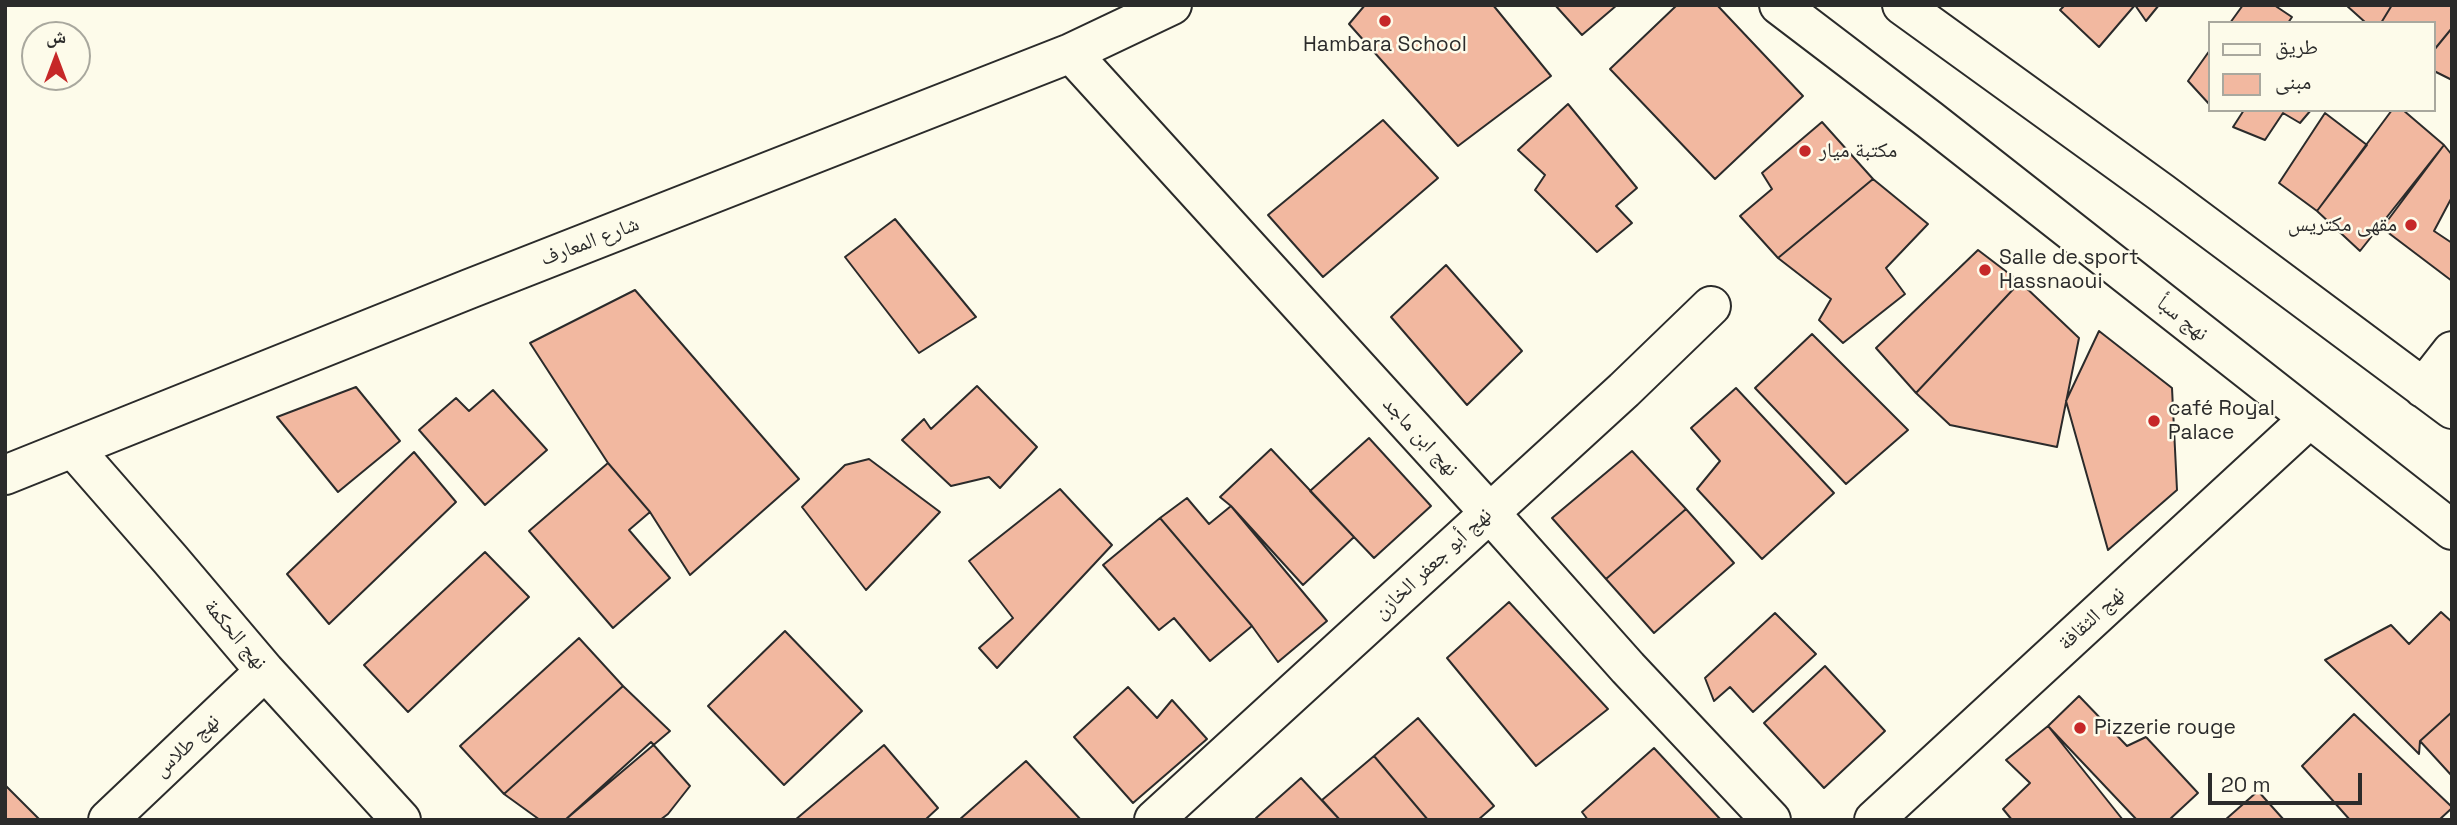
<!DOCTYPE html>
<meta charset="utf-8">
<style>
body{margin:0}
#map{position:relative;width:2457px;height:825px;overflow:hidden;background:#fdfbea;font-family:"Space Grotesk","Noto Naskh Arabic",sans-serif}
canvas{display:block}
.frame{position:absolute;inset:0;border:7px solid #2b2b2b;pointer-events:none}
.legend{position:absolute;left:2208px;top:21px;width:228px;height:91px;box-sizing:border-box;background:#fdfbea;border:2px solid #a9a89e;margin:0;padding:9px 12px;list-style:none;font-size:21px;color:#2b2b2b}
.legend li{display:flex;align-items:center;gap:14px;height:35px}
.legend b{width:35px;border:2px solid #a9a89e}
.north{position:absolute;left:21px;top:21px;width:70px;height:70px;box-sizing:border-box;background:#fdfbea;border:2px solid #a9a89e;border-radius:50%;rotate:0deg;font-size:19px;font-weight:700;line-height:28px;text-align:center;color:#2b2b2b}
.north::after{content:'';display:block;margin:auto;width:24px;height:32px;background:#c62828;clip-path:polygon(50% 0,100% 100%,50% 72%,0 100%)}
.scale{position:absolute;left:2208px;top:773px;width:154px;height:32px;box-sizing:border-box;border:4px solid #2b2b2b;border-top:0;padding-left:9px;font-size:21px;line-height:24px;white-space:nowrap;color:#2b2b2b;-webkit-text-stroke:5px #fdfbea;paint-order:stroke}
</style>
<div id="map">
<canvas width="2457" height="825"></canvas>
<div class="frame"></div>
<ul class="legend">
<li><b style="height:9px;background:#fdfbea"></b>طريق</li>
<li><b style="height:19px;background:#f2b8a0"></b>مبنى</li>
</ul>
<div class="north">ش</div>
<div class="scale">20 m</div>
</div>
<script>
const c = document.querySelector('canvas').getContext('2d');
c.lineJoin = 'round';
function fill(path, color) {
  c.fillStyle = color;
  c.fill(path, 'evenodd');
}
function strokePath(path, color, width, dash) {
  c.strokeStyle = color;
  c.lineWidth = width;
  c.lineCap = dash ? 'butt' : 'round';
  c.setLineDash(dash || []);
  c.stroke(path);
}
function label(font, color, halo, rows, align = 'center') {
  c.font = font + ' "Space Grotesk","Noto Naskh Arabic",sans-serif';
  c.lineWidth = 5;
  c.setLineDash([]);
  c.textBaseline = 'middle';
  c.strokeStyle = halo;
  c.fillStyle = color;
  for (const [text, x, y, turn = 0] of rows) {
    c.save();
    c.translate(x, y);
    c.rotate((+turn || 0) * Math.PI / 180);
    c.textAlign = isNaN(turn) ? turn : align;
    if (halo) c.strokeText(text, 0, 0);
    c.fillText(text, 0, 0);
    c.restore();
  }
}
const building = new Path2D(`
 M 1365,5 L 1493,5 L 1551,76 L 1458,146 L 1349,24 Z
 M 1555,5 L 1617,5 L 1582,35 Z
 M 1677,5 L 1717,5 L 1803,96 L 1715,179 L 1610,69 Z
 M 2065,5 L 2135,5 L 2099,47 L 2060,10 Z
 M 2135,5 L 2159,5 L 2146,21 Z
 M 2243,5 L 2274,5 L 2292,17 L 2288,23 L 2230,23 Z
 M 2346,5 L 2392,5 L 2381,23 L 2366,23 Z
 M 2392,5 L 2452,5 L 2452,28 L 2434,50 L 2434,23 L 2381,23 Z
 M 2452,28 L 2452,80 L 2434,71 L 2434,50 Z
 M 2210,50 L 2210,105 L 2188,81 Z
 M 1568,104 L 1637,188 L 1616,206 L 1632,223 L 1597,252 L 1535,190 L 1545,175 L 1518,150 Z
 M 2244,110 L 2311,110 L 2300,123 L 2283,113 L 2265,140 L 2233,127 Z
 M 2392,110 L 2403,110 L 2444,145 L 2360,251 L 2317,211 Z
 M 2325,113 L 2367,145 L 2317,211 L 2279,183 Z
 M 1383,120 L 1438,178 L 1323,277 L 1268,215 Z
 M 1822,122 L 1873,179 L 1778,258 L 1740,216 L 1772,189 L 1762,173 Z
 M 2444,145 L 2452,155 L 2452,197 L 2434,231 L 2452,243 L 2452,281 L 2382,228 Z
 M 1873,179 L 1928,224 L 1886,268 L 1905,294 L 1843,343 L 1819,320 L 1831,299 L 1778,258 Z
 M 895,219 L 976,317 L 919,353 L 845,257 Z
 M 1978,250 L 2020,282 L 1916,393 L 1876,348 Z
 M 1446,265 L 1522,351 L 1467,405 L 1391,317 Z
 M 2020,282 L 2079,338 L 2057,447 L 1950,425 L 1916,393 Z
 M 635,290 L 799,479 L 690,575 L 650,512 L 608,463 L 530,343 Z
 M 2099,331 L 2172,388 L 2177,490 L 2108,550 L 2066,401 Z
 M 1812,334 L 1908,430 L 1846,484 L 1755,388 Z
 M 977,386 L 1037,447 L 1000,488 L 989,477 L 951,486 L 902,440 L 924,419 L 931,429 Z
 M 356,387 L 400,441 L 338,492 L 277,417 Z
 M 1736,388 L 1834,493 L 1762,559 L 1697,489 L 1720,461 L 1691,428 Z
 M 493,390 L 547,450 L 485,505 L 419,430 L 456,398 L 469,411 Z
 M 1369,438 L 1431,506 L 1374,558 L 1310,491 Z
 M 1271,449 L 1354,537 L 1303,585 L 1231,506 L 1220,497 Z
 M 1632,451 L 1686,509 L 1606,579 L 1552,518 Z
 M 414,452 L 456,502 L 329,624 L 287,574 Z
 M 869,459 L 940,512 L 866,590 L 802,507 L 845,465 Z
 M 608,463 L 650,512 L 629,530 L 670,578 L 613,628 L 529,531 Z
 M 1060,489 L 1112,545 L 997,668 L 979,648 L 1013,618 L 969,561 Z
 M 1187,498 L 1209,524 L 1231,506 L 1327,621 L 1278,662 L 1252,626 L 1160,518 Z
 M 1686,509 L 1734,563 L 1654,633 L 1606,579 Z
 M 1160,518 L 1252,626 L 1210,661 L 1174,618 L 1159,630 L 1103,565 Z
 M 485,552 L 529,597 L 408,712 L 364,665 Z
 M 1509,602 L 1608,709 L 1536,766 L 1447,658 Z
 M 2441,612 L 2452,622 L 2452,712 L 2420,741 L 2419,754 L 2325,660 L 2391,625 L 2409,644 Z
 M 1775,613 L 1816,654 L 1753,712 L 1730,687 L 1714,701 L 1705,678 Z
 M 785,631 L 862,711 L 784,785 L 708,706 Z
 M 579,638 L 623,686 L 504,794 L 460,746 Z
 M 1825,666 L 1885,731 L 1824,788 L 1764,723 Z
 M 623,686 L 670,731 L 565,820 L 540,820 L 504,794 Z
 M 1128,687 L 1157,718 L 1172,700 L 1207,739 L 1133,803 L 1074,737 Z
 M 2079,696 L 2127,746 L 2146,737 L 2198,793 L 2169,820 L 2137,820 L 2048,726 Z
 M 2452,712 L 2452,776 L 2420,741 Z
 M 2354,714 L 2452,807 L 2452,808 L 2439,820 L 2350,820 L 2302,766 Z
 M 1418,718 L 1494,806 L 1478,820 L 1428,820 L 1374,756 Z
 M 2048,726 L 2123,820 L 2012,820 L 2003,809 L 2030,783 L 2006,760 Z
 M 651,742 L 690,786 L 668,814 L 660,820 L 565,820 Z
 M 884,745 L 938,808 L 925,820 L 795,820 Z
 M 1654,748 L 1721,820 L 1588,820 L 1582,812 Z
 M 1374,756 L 1428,820 L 1340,820 L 1322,800 Z
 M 1026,761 L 1081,820 L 959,820 Z
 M 1301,778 L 1340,820 L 1258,820 L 1256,818 Z
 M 5,785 L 40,820 L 5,820 Z
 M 2258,791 L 2284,820 L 2225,820 Z`);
fill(building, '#f2b8a0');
strokePath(building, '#2b2b2b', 2);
const minor = new Path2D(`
 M 1779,5 L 1930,120 L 2452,530
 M 1902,5 L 2162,193 L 2452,409
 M 1071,53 L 1489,512 L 1628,668 L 1771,820
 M 2423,388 L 2452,351
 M 73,448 L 170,559 L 265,671 L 401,820
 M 5,475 L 469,289 L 1071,53 L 1172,5
 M 108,820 L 265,671
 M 1154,820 L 1624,390 L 1711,306
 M 1874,820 L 2309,419`);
strokePath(minor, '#2b2b2b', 42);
strokePath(minor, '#fdfbea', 38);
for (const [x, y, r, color] of [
 [1385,21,7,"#c62828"],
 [1805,151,7,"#c62828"],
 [2411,225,7,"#c62828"],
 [1985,270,7,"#c62828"],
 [2154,421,7,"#c62828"],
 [2080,728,7,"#c62828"]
]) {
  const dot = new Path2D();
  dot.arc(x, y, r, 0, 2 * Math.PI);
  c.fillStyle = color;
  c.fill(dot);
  strokePath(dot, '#fdfbea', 2.5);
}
label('21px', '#2b2b2b', '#fdfbea', [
 ["Hambara School",1385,45,"center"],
 ["مكتبة ميار",1819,151],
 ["مقهى مكتريس",2397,225,"right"],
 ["Salle de sport",1999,258],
 ["Hassnaoui",1999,282],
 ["café Royal",2168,409],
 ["Palace",2168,433],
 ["Pizzerie rouge",2094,728]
], 'left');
label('21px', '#2b2b2b', '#fdfbea', [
 ["شارع المعارف",590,242,-21],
 ["نهج سبأ",2182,319,38],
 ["نهج ابن ماجد",1420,437,47],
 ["نهج أبو جعفر الخازن",1433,564,-43],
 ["نهج الثقافة",2092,619,-43],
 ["نهج الحكمة",235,635,50],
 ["نهج طلاس",187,746,-43]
]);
</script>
